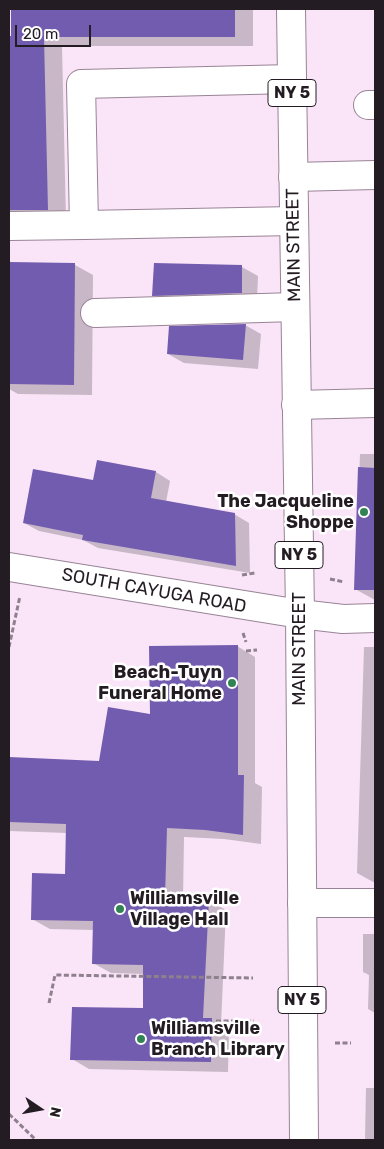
<!DOCTYPE html>
<style>
body{margin:0}
#map{position:relative;width:384px;height:1149px;overflow:hidden;background:#fae5f8;font-family:Rubik,sans-serif}
canvas{display:block}
.frame{position:absolute;inset:0;border:10px solid #241c23;pointer-events:none}
.north{position:absolute;left:15px;top:1084px;width:50px;height:50px;-webkit-text-stroke:4px #fff;paint-order:stroke;rotate:102deg;font-size:14px;font-weight:700;line-height:20px;text-align:center;color:#241c23}
.north::after{content:'';display:block;margin:auto;width:18px;height:22px;background:#241c23;clip-path:polygon(50% 0,100% 100%,50% 72%,0 100%)}
.scale{position:absolute;left:15px;top:25px;width:76px;height:22px;box-sizing:border-box;border:2px solid #241c23;border-top:0;padding-left:6px;font-size:15px;line-height:18px;white-space:nowrap;color:#241c23;-webkit-text-stroke:4px #fff;paint-order:stroke}
</style>
<div id="map">
<canvas width="384" height="1149"></canvas>
<div class="frame"></div>
<div class="north">N</div>
<div class="scale">20 m</div>
</div>
<script>
const c = document.querySelector('canvas').getContext('2d');
c.lineJoin = 'round';
function fill(path, color) {
  c.fillStyle = color;
  c.fill(path, 'evenodd');
}
function strokePath(path, color, width, dash) {
  c.strokeStyle = color;
  c.lineWidth = width;
  c.lineCap = dash ? 'butt' : 'round';
  c.setLineDash(dash || []);
  c.stroke(path);
}
function label(font, color, halo, rows, align = 'center') {
  c.font = font + ' Rubik,sans-serif';
  c.lineWidth = 5;
  c.setLineDash([]);
  c.textBaseline = 'middle';
  c.strokeStyle = halo;
  c.fillStyle = color;
  for (const [text, x, y, turn = 0] of rows) {
    c.save();
    c.translate(x, y);
    c.rotate((+turn || 0) * Math.PI / 180);
    c.textAlign = isNaN(turn) ? turn : align;
    if (halo) c.strokeText(text, 0, 0);
    c.fillText(text, 0, 0);
    c.restore();
  }
}
fill(new Path2D(`
 M 12,9 L 253,9 L 253,46 L 62,46 L 66,220 L 9,222 L 9,37 L 12,37 Z
 M 9,263 L 75,265 L 93,275 L 92,395 L 18,394 L 9,389 Z
 M 242,267 L 258,276 L 257,301 L 169,304 L 154,295 Z
 M 245,325 L 261,334 L 258,369 L 184,363 L 168,354 Z
 M 360,454 L 375,454 L 375,600 L 355,589 Z
 M 156,472 L 170,481 L 166,502 L 234,514 L 249,523 L 250,573 L 98,548 L 83,540 L 39,531 L 24,523 Z
 M 237,646 L 255,657 L 255,783 L 262,787 L 261,844 L 224,839 L 184,837 L 183,900 L 208,900 L 226,910 L 221,1025 L 229,1030 L 228,1072 L 89,1069 L 72,1059 L 144,1010 L 144,974 L 111,973 L 93,963 L 94,930 L 50,929 L 32,919 L 66,875 L 67,833 L 9,831 L 9,758 L 100,762 L 151,716 Z
 M 364,647 L 375,647 L 375,883 L 357,873 Z
 M 363,934 L 375,934 L 375,1013 L 368,1009 L 369,975 L 363,972 Z
 M 366,1088 L 375,1088 L 375,1140 L 365,1140 Z`), '#0003');
fill(new Path2D(`
 M 11,9 L 235,9 L 235,37 L 44,37 L 48,210 L 9,210 L 9,36 L 11,36 Z
 M 9,262 L 75,263 L 74,385 L 9,384 Z
 M 154,263 L 242,265 L 242,293 L 152,296 Z
 M 246,324 L 243,360 L 167,354 L 169,326 Z
 M 97,460 L 156,471 L 151,498 L 235,513 L 236,566 L 82,540 L 83,535 L 23,523 L 33,469 L 93,480 Z
 M 358,467 L 375,468 L 375,590 L 354,590 Z
 M 238,645 L 238,775 L 244,775 L 243,835 L 205,830 L 167,828 L 165,898 L 209,899 L 203,1018 L 212,1018 L 211,1062 L 70,1060 L 72,1007 L 143,1008 L 143,965 L 92,964 L 93,921 L 31,920 L 32,873 L 65,874 L 66,824 L 9,822 L 9,757 L 99,761 L 108,707 L 150,714 L 149,646 Z`), '#725caf');
const minor = new Path2D(`
 M 292,79 L 81,84 L 84,225 L 294,221
 M 368,105 L 375,105
 M 293,177 L 375,175
 M 9,226 L 84,225
 M 95,313 L 295,307
 M 296,405 L 375,403
 M 9,567 L 300,614 L 343,619 L 375,618
 M 302,903 L 375,903`);
const major = new Path2D(`
 M 291,9 L 300,614 L 304,1140`);
strokePath(minor, '#988496', 30);
strokePath(major, '#988496', 30);
strokePath(new Path2D(`
 M 242,575 L 255,573
 M 330,579 L 344,582
 M 243,633 L 246,642
 M 9,647 L 20,596
 M 246,651 L 257,650
 M 49,1003 L 55,975 L 253,978
 M 216,1021 L 254,1021
 M 335,1043 L 351,1043
 M 255,1045 L 263,1045
 M 9,1114 L 36,1140`), '#8e808d', 3, [5, 2.5]);
strokePath(minor, '#fff', 28);
strokePath(major, '#fff', 28);
for (const [x, y, r, color] of [
 [364,512,5,"#328354"],
 [232,683,5,"#328354"],
 [120,909,5,"#328354"],
 [141,1039,5,"#328354"]
]) {
  const dot = new Path2D();
  dot.arc(x, y, r, 0, 2 * Math.PI);
  c.fillStyle = color;
  c.fill(dot);
  strokePath(dot, '#fff', 2);
}
for (const [x, y, w] of [
 [292,93,48],
 [299,555,48],
 [302,1000,48]
]) {
  const box = new Path2D();
  box.roundRect(x - w / 2, y - 13.5, w, 27, 4);
  c.fillStyle = '#fff';
  c.fill(box);
  strokePath(box, '#241c23', 1);
}
label('bold 16px', '#241c23', null, [
 ["NY 5",292,93],
 ["NY 5",299,555],
 ["NY 5",302,1000]
]);
label('18px', '#241c23', '#fff', [
 ["MAIN STREET",294,245,-91],
 ["SOUTH CAYUGA ROAD",154,591,10],
 ["MAIN STREET",300,649,-90]
]);
label('bold 18px', '#241c23', '#fff', [
 ["The Jacqueline",354,502],
 ["Shoppe",354,523],
 ["Beach-Tuyn",222,673],
 ["Funeral Home",222,694],
 ["Williamsville",130,899,"left"],
 ["Village Hall",130,920,"left"],
 ["Williamsville",151,1029,"left"],
 ["Branch Library",151,1050,"left"]
], 'right');
</script>
